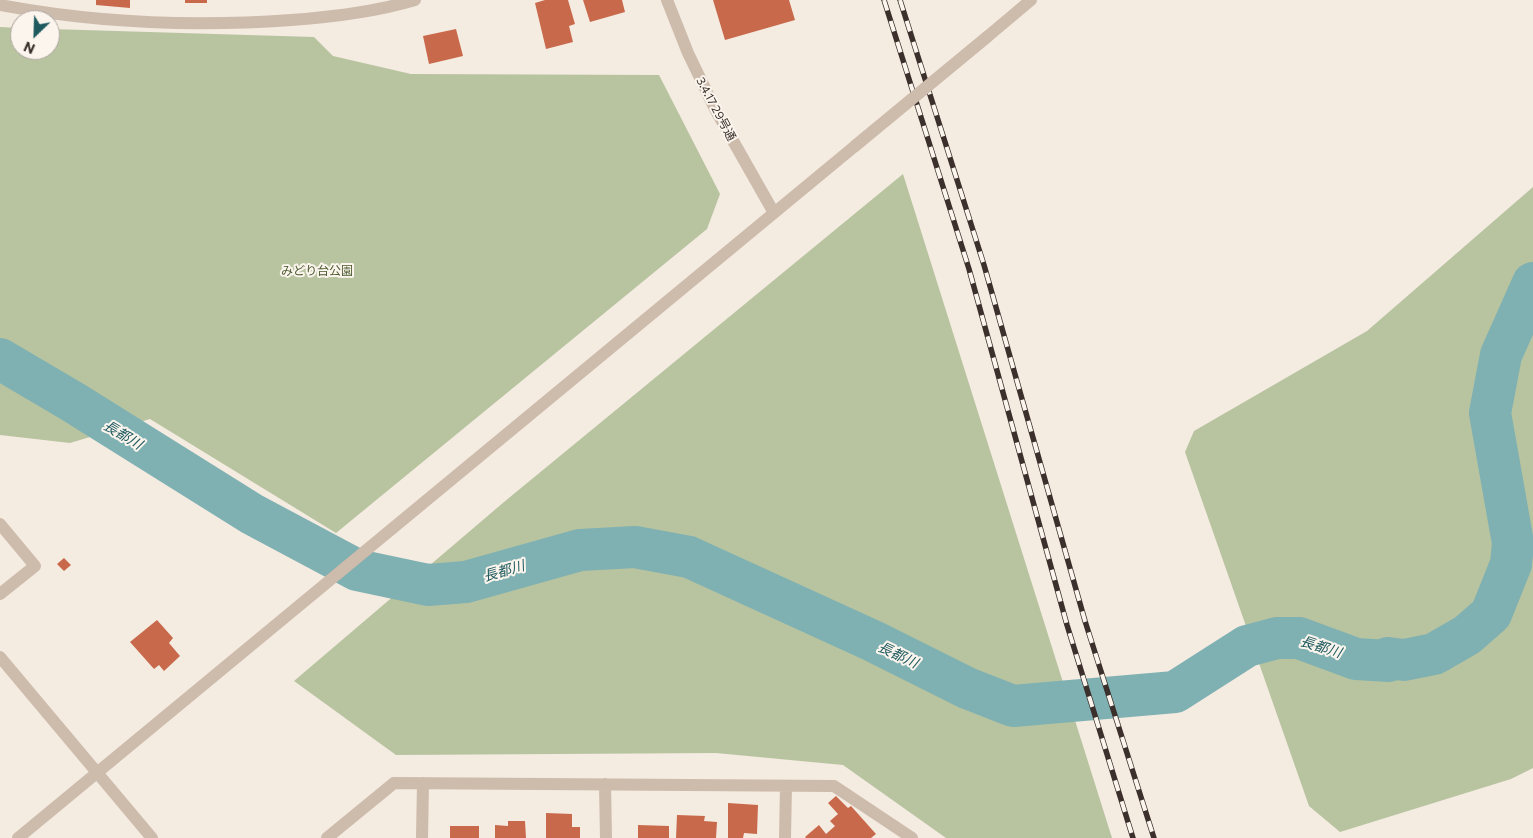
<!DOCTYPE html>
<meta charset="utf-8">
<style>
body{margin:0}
#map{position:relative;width:1533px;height:838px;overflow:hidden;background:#f4ebe1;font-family:Commissioner,sans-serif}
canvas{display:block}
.north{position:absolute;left:10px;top:10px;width:50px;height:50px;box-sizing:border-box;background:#fbf5ee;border:1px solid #aea6a0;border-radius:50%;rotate:204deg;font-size:14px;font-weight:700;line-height:20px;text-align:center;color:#3b302b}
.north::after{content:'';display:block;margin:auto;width:18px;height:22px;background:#1f5a5e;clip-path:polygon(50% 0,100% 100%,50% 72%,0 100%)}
</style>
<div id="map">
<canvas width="1533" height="838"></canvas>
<div class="north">N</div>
</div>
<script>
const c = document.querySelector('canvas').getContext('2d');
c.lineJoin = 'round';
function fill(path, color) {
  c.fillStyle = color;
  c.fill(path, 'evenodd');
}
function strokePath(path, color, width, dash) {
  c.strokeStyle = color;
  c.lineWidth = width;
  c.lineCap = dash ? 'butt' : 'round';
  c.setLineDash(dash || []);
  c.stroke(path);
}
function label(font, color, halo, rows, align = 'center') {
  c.font = font + ' Commissioner,"Noto Sans JP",sans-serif';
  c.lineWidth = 4;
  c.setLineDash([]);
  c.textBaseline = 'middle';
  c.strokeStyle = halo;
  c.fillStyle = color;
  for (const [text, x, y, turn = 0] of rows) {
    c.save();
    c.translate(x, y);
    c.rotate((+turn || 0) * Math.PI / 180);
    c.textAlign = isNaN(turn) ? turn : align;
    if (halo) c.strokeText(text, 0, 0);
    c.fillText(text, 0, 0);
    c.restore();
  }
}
fill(new Path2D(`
 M 0,27 L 20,28 L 20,50 L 50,50 L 50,29 L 314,37 L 333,56 L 411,74 L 659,75 L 720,194 L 707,229 L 336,533 L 150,419 L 70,443 L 0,435 Z
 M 903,174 L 1112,838 L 946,838 L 843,765 L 716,753 L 396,755 L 294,681 L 504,502 Z
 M 1533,187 L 1533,768 L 1511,779 L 1340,832 L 1309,806 L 1185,452 L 1194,431 L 1367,331 Z`), '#b8c4a0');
strokePath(new Path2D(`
 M 0,359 L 73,402 L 252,514 L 357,570 L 428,585 L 466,582 L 580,550 L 635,547 L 689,557 L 873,641 L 967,688 L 1013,706 L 1175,692 L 1247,646 L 1277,638 L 1299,638 L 1356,659 L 1389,661 L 1388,658 L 1404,660 L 1434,654 L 1467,635 L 1491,614 L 1511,564 L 1513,543 L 1490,413 L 1501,355 L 1533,283`), '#7fb0b2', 42);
fill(new Path2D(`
 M 96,0 L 130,0 L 130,8 L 96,5 Z
 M 185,0 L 207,0 L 207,3 L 185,3 Z
 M 545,0 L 568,0 L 575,24 L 569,26 L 573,42 L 546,49 L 535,3 Z
 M 583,0 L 622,0 L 625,12 L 590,22 Z
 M 713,0 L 789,0 L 795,20 L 725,40 Z
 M 456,29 L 463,56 L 429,64 L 423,36 Z
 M 64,558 L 71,565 L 64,571 L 57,564 Z
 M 157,620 L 173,638 L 169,643 L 180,656 L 164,671 L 159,665 L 154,669 L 130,642 Z
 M 836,796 L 848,808 L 851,806 L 876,834 L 871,838 L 806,838 L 805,837 L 819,825 L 826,834 L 835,826 L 830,821 L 838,814 L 828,803 Z
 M 728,803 L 758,805 L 757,834 L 744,833 L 743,838 L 728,838 Z
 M 546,813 L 572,814 L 572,827 L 580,827 L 580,838 L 546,838 Z
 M 677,815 L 705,816 L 704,821 L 717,822 L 716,838 L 676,838 Z
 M 508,821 L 525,821 L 526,838 L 495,838 L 495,825 L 508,826 Z
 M 638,825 L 669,826 L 669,838 L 638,838 Z
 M 450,826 L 479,826 L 479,838 L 450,838 Z`), '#c8694b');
strokePath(new Path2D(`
 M 0,5 C 96,23 194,27 291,20 C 333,17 375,12 415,0
 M 0,524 L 35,566 L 0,594
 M 0,657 L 152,838
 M 605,784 L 606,838
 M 327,838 L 394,783 L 834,786 L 912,838
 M 422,838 L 423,783
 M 785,838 L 786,786`), '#cdbbac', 12);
strokePath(new Path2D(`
 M 667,0 L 688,53 L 715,109 L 774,213
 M 987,37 L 1031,0
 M 18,838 L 855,146`), '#cdbbac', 12);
const rail = new Path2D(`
 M 884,0 L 969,269 L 1067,625 L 1133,838
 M 900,0 L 984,265 L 1085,621 L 1154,838`);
strokePath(rail, '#3b302b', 5.5);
strokePath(rail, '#fbf5ee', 4, [11]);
strokePath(new Path2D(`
 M 855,146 L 987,37`), '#cdbbac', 12);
label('12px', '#3b302b', '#fbf5ee', [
 ["3.4.17 29号通",716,109,62]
]);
label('12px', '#4a5a2e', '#fbf5ee', [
 ["みどり台公園",317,271]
]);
label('italic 14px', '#1f5a5e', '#fbf5ee', [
 ["長都川",123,435,31],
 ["長都川",504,571,-16],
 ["長都川",1321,647,18],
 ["長都川",898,655,25]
]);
</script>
